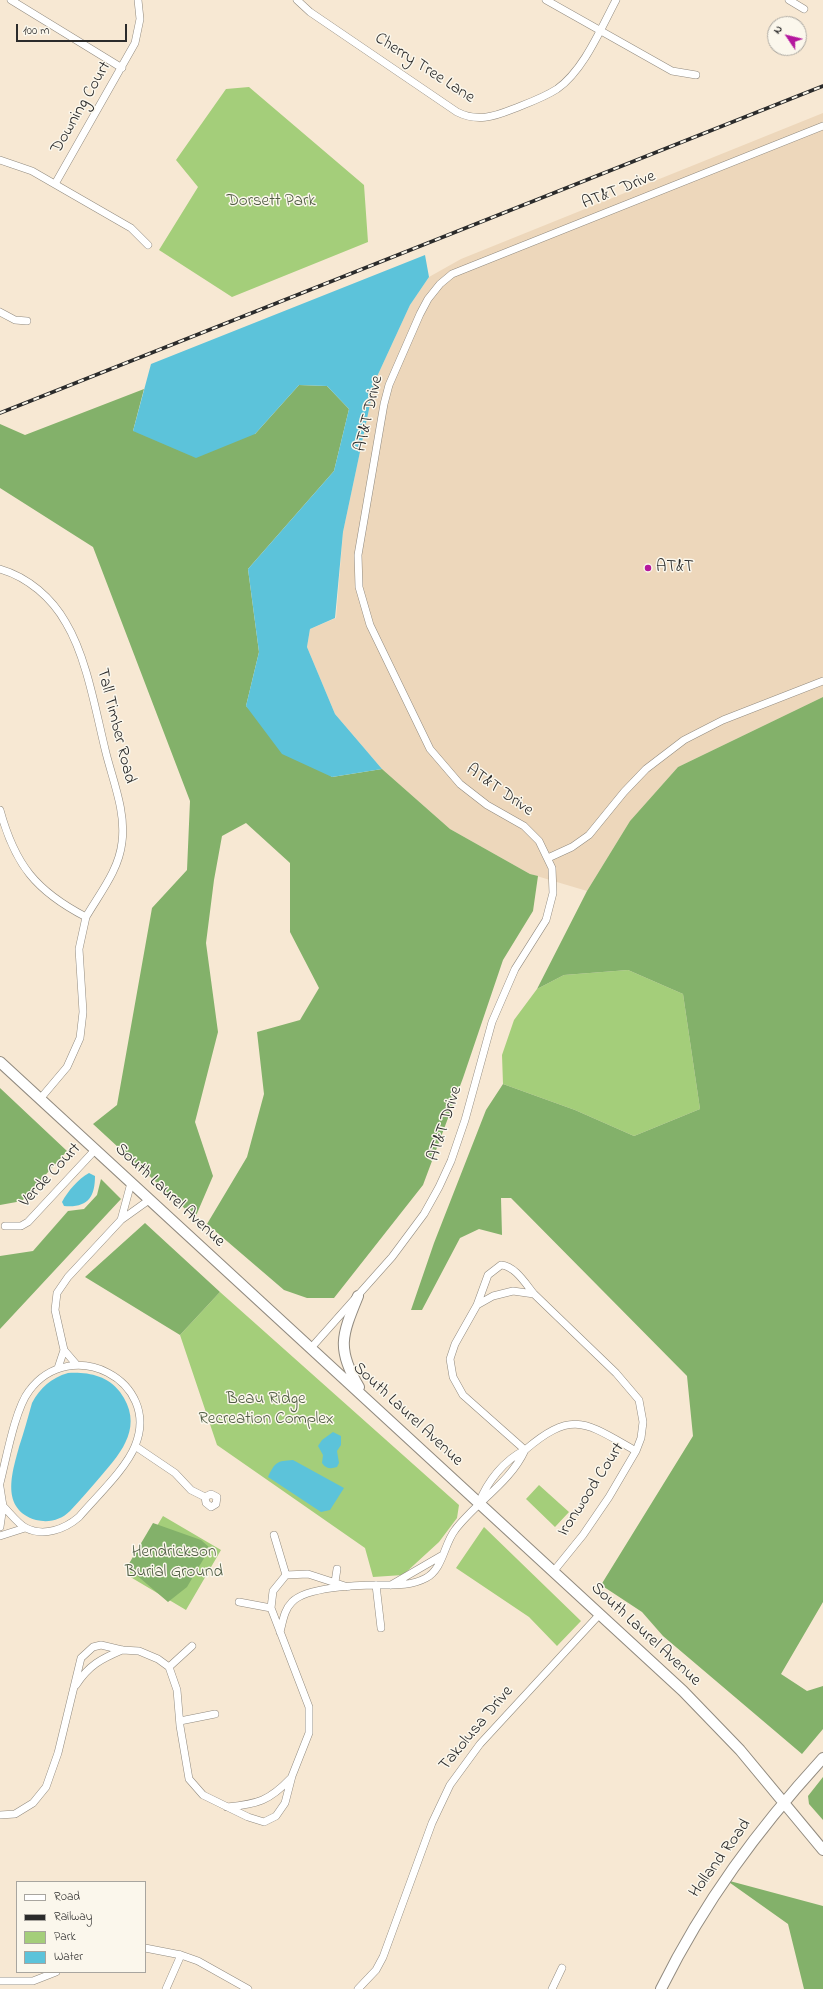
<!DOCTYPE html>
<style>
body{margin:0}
#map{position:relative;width:823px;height:1989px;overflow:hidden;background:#f7e8d3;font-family:"Indie Flower",sans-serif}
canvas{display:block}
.legend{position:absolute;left:16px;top:1881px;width:130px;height:92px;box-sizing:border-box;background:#fbf7ec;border:1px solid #a8a59f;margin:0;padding:5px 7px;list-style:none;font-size:12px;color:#2b2b2b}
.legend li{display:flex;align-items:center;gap:8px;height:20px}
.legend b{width:20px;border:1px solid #a8a59f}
.north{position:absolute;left:767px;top:16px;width:40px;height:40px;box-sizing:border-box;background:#fbf7ec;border:1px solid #a8a59f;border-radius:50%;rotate:305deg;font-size:11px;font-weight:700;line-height:16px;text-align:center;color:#2b2b2b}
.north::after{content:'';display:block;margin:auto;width:14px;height:18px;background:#b5179e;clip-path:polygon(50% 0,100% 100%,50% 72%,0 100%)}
.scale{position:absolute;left:16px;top:24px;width:111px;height:18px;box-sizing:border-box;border:2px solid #2b2b2b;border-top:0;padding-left:5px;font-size:12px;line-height:14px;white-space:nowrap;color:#2b2b2b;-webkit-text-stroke:3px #fbf7ec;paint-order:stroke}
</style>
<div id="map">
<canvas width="823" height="1989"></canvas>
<ul class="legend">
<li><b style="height:5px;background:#fff"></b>Road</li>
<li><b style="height:5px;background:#2b2b2b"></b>Railway</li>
<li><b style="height:11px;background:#a4ce7a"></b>Park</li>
<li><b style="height:11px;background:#5cc3da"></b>Water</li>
</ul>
<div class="north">N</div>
<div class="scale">100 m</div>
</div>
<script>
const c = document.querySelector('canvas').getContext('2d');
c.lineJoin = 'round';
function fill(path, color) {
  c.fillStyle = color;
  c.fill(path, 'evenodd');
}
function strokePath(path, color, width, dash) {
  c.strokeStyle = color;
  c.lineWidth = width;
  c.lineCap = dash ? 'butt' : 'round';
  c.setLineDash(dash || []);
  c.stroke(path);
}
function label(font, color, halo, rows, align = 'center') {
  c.font = font + ' "Indie Flower",sans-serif';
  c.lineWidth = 3;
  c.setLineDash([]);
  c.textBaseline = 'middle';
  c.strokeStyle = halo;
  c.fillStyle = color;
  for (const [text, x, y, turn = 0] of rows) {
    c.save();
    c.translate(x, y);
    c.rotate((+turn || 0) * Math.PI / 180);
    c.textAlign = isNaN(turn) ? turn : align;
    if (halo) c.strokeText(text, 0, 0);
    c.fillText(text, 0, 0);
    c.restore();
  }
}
fill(new Path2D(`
 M 823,113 L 823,697 L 678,767 L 630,821 L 587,891 L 530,874 L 450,829 L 382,769 L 335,714 L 307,647 L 310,629 L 336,618 L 343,532 L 375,381 L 410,305 L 429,277 L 461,259 Z`), '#edd7bb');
fill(new Path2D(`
 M 249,87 L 364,185 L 368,242 L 232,297 L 159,250 L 198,187 L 176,160 L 226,89 Z
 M 628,970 L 683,994 L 700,1109 L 634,1136 L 575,1110 L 503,1084 L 502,1055 L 514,1020 L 537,989 L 564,975 Z
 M 220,1292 L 459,1505 L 457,1518 L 439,1542 L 403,1575 L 373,1577 L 365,1548 L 217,1445 L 180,1335 Z
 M 539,1485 L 569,1512 L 555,1527 L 526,1499 Z
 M 163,1516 L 221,1550 L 186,1610 L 127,1575 Z
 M 484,1527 L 581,1621 L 557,1646 L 529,1617 L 456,1568 Z`), '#a4ce7a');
fill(new Path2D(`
 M 299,385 L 327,386 L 349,409 L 334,471 L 248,569 L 259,652 L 246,706 L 332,777 L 382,769 L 450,829 L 530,874 L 538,876 L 533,911 L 503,960 L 463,1078 L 423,1185 L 334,1298 L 307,1298 L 284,1290 L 207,1224 L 247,1157 L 264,1094 L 257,1032 L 300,1020 L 319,988 L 290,932 L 290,863 L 246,823 L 222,836 L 214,880 L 206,943 L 218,1032 L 195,1122 L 213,1176 L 195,1218 L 93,1124 L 117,1105 L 152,908 L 187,870 L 190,801 L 93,547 L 0,488 L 0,424 L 25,435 L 144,389 L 133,431 L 255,434 Z
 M 823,697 L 823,1602 L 781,1674 L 807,1691 L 823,1686 L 823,1729 L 802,1754 L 663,1636 L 642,1612 L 601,1585 L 693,1436 L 687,1376 L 511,1198 L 501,1198 L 502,1235 L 479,1229 L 460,1238 L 422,1310 L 411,1310 L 434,1243 L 486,1110 L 503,1084 L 575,1110 L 634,1136 L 700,1109 L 683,994 L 628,970 L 564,975 L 537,989 L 587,891 L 630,821 L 678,767 Z
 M 0,1088 L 67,1151 L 22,1201 L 0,1205 Z
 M 101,1179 L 121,1199 L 0,1329 L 0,1256 L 33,1251 L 68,1211 L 84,1209 L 97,1195 Z
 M 145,1223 L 220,1292 L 180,1335 L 85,1277 Z
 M 153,1523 L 201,1540 L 210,1548 L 187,1587 L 168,1602 L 127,1567 Z
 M 823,1777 L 823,1820 L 809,1804 L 808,1796 Z
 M 726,1880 L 823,1906 L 823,1989 L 804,1989 L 788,1924 Z`), '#83b16a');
fill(new Path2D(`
 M 425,255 L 429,277 L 410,305 L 375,381 L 343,532 L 335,618 L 310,629 L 307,647 L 335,714 L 382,769 L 332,777 L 282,754 L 246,706 L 259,652 L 248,569 L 334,471 L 349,409 L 327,386 L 299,385 L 255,434 L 196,458 L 133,431 L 151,364 Z
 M 89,1173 L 95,1176 C 95,1198 87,1208 64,1206 L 62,1202 C 68,1191 78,1179 89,1173 Z
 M 68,1373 C 87,1372 107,1375 120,1392 C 144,1425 123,1451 101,1476 C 91,1488 81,1499 70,1511 C 61,1520 49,1523 36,1520 C 0,1509 12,1473 19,1447 C 24,1432 28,1417 32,1403 C 40,1388 51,1378 68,1373 Z
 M 333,1432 L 341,1436 L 341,1445 L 337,1451 L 339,1463 L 337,1467 C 331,1469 326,1469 322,1463 L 323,1455 L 318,1446 L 322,1440 Z
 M 293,1460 L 344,1488 L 330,1510 L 321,1512 L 268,1477 C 275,1462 277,1461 293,1460 Z`), '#5cc3da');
const street = new Path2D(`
 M 11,0 L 122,68
 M 297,0 L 310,12 L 457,112 C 477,122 493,117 513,109 C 528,103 543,98 557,89 C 584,70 601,28 616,0
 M 546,0 L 672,71 L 696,75
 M 789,0 L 804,9
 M 0,160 L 32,171 L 131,228 L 148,245
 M 55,184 L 135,43 L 140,19 L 138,0
 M 0,312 L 15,320 L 27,321
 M 0,569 C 28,577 52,598 66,623 C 87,658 96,713 106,753 C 113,781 126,812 122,842 C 119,870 100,893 86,917 C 36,891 15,865 0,810
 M 548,858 L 572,847 L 589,835 L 624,792 L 646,769 L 684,740 L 723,720 L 823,681
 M 40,1099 L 67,1067 L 80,1038 L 83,1012 L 79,949 L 86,917
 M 131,1183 L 121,1220 L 149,1200
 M 5,1226 L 21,1226 L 28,1222 L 95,1150
 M 477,1305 L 488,1275 L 501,1265 C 515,1266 525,1283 534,1294
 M 311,1348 L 392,1257 L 424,1214 L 439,1187 L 451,1161 L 465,1120 L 492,1022 L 515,969 L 546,920 L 553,893 L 552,868 L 539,841 L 524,826 L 487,805 L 460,784 L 430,749 L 370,625 L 359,587 L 358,555 L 384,404 L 389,385 L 420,314 L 428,299 L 440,284 L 452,274 L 823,126
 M 76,1364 L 64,1350 L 55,1310 L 57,1293 L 68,1277 L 121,1220
 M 58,1368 L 64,1350
 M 135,1446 L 175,1473 L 191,1490 L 205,1497 L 206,1503 L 211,1507 L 216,1504 L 217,1497 L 211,1494 L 205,1497
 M 0,1483 C 6,1460 15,1409 29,1391 C 71,1334 162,1381 135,1446 C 126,1469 95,1498 79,1517 C 65,1529 44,1537 26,1528 C 18,1524 10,1513 3,1506
 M 0,1487 L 3,1506 L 0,1527
 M 274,1535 L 286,1575
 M 0,1536 L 25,1528
 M 553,1572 L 583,1535 L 609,1497 L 636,1451 L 641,1438 L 643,1422 L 639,1400 L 616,1373 L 534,1294 L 513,1291 L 493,1296 L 477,1305 L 455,1344 L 450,1359 L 453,1377 L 463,1395 L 525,1450 C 573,1409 586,1423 636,1451
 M 335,1582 L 337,1569
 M 376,1585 L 381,1628
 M 391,1585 L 441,1556
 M 239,1602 L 271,1608
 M 280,1632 C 283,1621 284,1610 292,1602 C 306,1587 358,1585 378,1585 C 394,1585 411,1586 426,1578 C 443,1569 444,1544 455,1530 C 476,1502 510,1483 525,1450 C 504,1460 487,1482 479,1503
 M 169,1667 L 192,1646
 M 76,1685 C 89,1665 101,1659 122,1650
 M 180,1721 L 215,1714
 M 227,1807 C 258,1804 269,1801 291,1778
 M 0,1815 L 15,1814 L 33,1803 L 46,1787 L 58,1753 L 81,1658 L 93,1647 L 101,1645 L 122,1650 L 139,1651 L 158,1659 L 169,1667 L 177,1690 L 180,1726 L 189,1779 L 203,1795 L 248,1817 L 264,1822 L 276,1816 L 285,1803 L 292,1776 L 309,1733 L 309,1707 L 271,1608 L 273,1591 L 286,1575 L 308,1574 L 348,1587
 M 145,1948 L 181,1955 L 198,1961 L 248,1989
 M 0,1981 L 33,1981 L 56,1972
 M 166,1989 L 181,1955
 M 358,1989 L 376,1970 L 383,1957 L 432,1823 L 450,1785 L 480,1744 L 599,1615
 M 552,1989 L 562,1968`);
const secondary = new Path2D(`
 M 0,1062 L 683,1691 L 740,1750 L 823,1850
 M 358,1296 C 342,1335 336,1349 359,1387
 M 661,1989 C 704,1902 758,1829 823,1758`);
strokePath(street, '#918a7f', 8);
strokePath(secondary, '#918a7f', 12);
strokePath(street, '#fff', 7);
strokePath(secondary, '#fff', 10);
const rail = new Path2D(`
 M 0,413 L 823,86`);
strokePath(rail, '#2b2b2b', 3.5);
strokePath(rail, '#fbf7ec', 2, [6]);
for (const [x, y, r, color] of [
 [648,568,4,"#b5179e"]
]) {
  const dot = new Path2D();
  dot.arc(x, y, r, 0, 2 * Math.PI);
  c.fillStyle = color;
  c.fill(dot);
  strokePath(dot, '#fbf7ec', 1.5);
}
label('17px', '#2b2b2b', '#fbf7ec', [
 ["Cherry Tree Lane",424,69,33],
 ["Downing Court",82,108,-60],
 ["AT&T Drive",619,191,-22],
 ["AT&T Drive",370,414,-77],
 ["Tall Timber Road",115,726,76],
 ["AT&T Drive",499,791,35],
 ["AT&T Drive",446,1124,-72],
 ["Verde Court",51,1176,-47],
 ["South Laurel Avenue",169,1196,43],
 ["South Laurel Avenue",407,1415,43],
 ["Ironwood Court",592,1490,-57],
 ["South Laurel Avenue",645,1635,43],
 ["Takolusa Drive",477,1729,-50],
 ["Holland Road",721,1859,-54]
]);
label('17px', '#4f5c43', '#fbf7ec', [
 ["Dorsett Park",271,202],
 ["Beau Ridge",266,1400],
 ["Recreation Complex",266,1420],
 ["Hendrickson",174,1553],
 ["Burial Ground",174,1573]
]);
label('17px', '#2b2b2b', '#fbf7ec', [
 ["AT&T",656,568]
], 'left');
</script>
